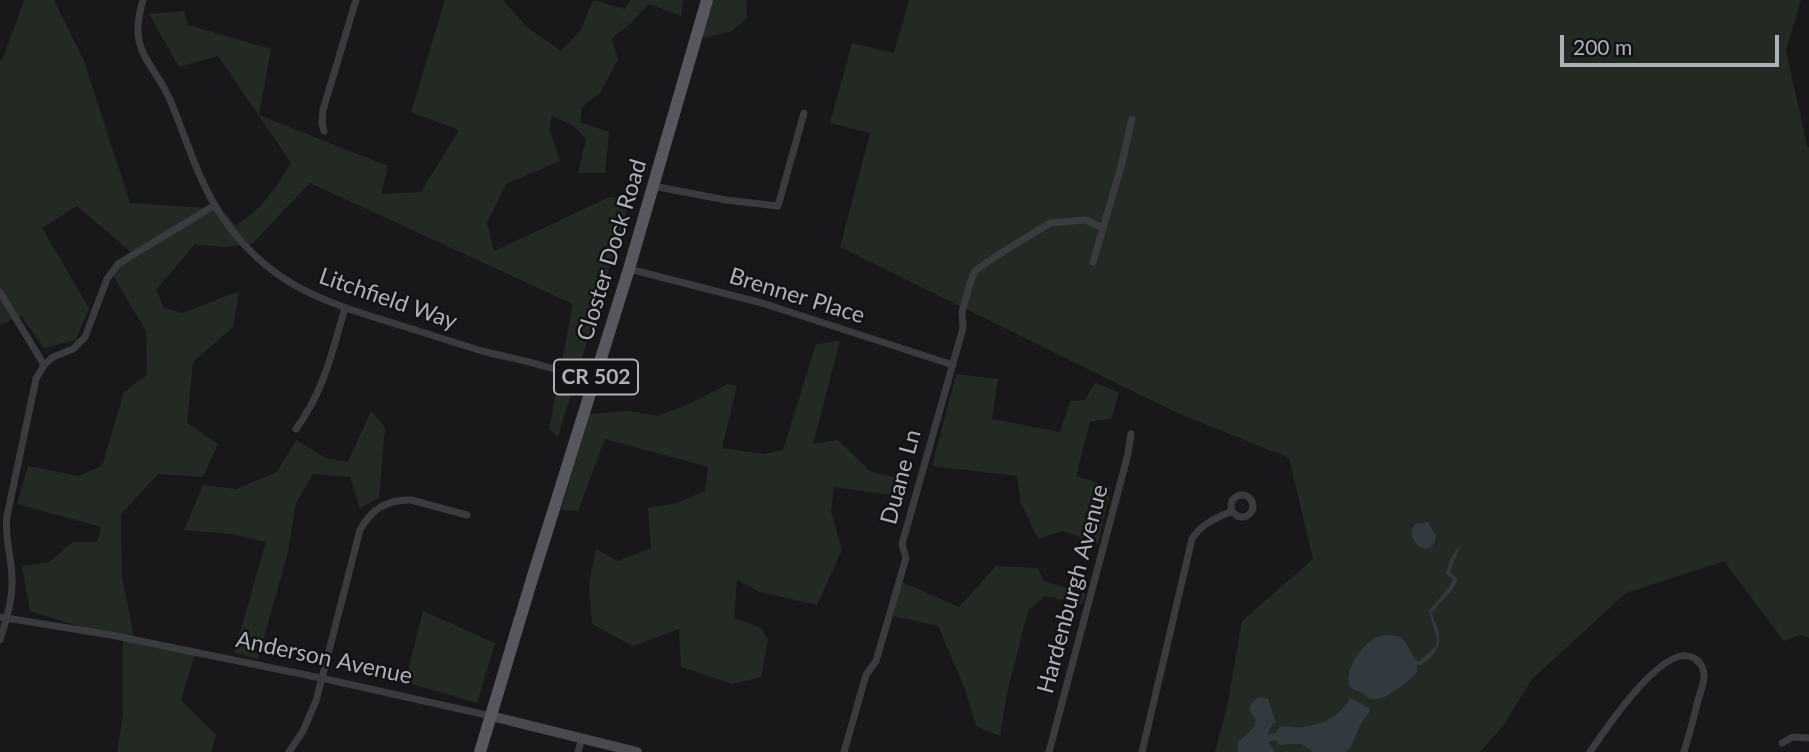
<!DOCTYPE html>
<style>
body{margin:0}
#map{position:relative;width:1809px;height:752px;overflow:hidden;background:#18181a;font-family:Lato,sans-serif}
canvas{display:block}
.scale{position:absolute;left:1560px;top:35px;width:219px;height:32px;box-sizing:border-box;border:4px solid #acb1b8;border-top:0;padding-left:9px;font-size:21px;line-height:24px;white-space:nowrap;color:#acb1b8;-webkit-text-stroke:5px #131315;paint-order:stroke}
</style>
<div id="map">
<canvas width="1809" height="752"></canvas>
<div class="scale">200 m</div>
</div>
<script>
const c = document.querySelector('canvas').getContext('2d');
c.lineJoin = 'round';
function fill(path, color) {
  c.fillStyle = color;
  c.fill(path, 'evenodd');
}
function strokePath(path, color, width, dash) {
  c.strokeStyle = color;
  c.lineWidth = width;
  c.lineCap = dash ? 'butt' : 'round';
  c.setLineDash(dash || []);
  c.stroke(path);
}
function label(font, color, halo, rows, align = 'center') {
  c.font = font + ' Lato,sans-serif';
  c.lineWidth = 5;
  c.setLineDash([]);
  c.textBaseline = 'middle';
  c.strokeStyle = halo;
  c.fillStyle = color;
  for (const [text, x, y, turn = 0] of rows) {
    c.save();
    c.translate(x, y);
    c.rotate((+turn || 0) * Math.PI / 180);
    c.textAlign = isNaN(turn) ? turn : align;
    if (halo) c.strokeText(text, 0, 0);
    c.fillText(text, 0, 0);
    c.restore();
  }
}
fill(new Path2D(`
 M 24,0 L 54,0 L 84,61 L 130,203 L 220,209 L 236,225 C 263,208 275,189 291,163 L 218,56 L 179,67 L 149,14 L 184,11 L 188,25 L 271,49 L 259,115 L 388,166 L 381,194 L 421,192 L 459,130 L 411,112 L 445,0 L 503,0 L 527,27 L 561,51 L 581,30 L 593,0 L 625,9 L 630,0 L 683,0 L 681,16 L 649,4 L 630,24 L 612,38 L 618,60 L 600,93 L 582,107 L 580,122 L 609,132 L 605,173 L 578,173 L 586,139 L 574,126 L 552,116 L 549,128 L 560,161 L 506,184 L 487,223 L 494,251 L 610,197 L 630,200 L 558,437 L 549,429 L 573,304 L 310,183 L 252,244 L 225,247 L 195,244 L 156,290 L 164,308 L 183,313 L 239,291 L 233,327 L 193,362 L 187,423 L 218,444 L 203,477 L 158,474 L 121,514 L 122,577 L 135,642 L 195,654 L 181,700 L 216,735 L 211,752 L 117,752 L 123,714 L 123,640 L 30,611 L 22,566 L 49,562 L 73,542 L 97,542 L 101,527 L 17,504 L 28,466 L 78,476 L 102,466 L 124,392 L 147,375 L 146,331 L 111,272 L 132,253 L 77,206 L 42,228 L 89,308 L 76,340 L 44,348 L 21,316 L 0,325 L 0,60 L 3,58 Z
 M 712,0 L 746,0 L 747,18 L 732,31 L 701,39 Z
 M 909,0 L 1801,0 L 1786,50 L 1807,146 L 1809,148 L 1809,638 L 1800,635 L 1784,641 L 1724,561 L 1626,593 L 1532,679 L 1504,725 L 1480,752 L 1215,752 L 1227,707 L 1242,621 L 1313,559 L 1289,458 L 1175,412 L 840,247 L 870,133 L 830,123 L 852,43 L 894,53 Z
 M 840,341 L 813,444 L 838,440 L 870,471 L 910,482 L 904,497 L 834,487 L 831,511 L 842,550 L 817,605 L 760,592 L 737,580 L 734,618 L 761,628 L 768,640 L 761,677 L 733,684 L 681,667 L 679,629 L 633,646 L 592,624 L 589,584 L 596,549 L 618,561 L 651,548 L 648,508 L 677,503 L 705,491 L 708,467 L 605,439 L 578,511 L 561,510 L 590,414 L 630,411 L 658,416 L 689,404 L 728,384 L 737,386 L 722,448 L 765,454 L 783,450 L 816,344 Z
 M 956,374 L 998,379 L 992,419 L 1060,432 L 1070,401 L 1085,400 L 1095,383 L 1119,392 L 1112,418 L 1090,422 L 1076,476 L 1111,487 L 1098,543 L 1063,531 L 1038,539 L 1020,501 L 1017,476 L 932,466 Z
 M 371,411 L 385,427 L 379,498 L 360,508 L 350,477 L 313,474 L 296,503 L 288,552 L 258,659 L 234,653 L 266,542 L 231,534 L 184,530 L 203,485 L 236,489 L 277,472 L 296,440 L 326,458 L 348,462 Z
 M 996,566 L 1038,568 L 1044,581 L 1086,594 L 1082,604 L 1045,596 L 1028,611 L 1007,693 L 1000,736 L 976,726 L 965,689 L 938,626 L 893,616 L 902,582 L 959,607 Z
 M 423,611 L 495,643 L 477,703 L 405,682 Z`), '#232a23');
fill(new Path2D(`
 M 1428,522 L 1436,536 C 1435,543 1433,547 1425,549 C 1415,546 1407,534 1415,524 Z
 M 1461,543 L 1450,572 L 1458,579 L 1452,590 L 1431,613 C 1442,637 1445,649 1421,665 L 1417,664 L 1417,672 C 1410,680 1384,703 1371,699 C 1368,698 1365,695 1362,693 C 1357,691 1351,690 1349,684 C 1344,669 1365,640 1380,636 C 1384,635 1392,635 1396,636 C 1409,638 1410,658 1419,662 L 1436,646 L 1437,639 L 1429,611 L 1449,587 L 1453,579 L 1446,574 L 1450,559 Z
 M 1260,697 L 1268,699 L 1276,723 L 1273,723 L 1267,735 L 1276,733 L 1279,727 C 1287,725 1294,728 1302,727 C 1322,725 1340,717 1350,698 L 1369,708 L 1370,711 L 1361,723 L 1351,747 L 1346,752 L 1313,752 L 1301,744 L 1288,744 L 1281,745 L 1275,740 L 1268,742 L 1275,752 L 1238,752 L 1238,742 L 1255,726 L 1256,720 L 1249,710 L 1252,702 Z`), '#323a3f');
strokePath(new Path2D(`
 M 143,0 C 126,56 156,61 173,107 C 188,144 200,185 223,218 C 269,285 322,301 396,324 C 424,333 453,342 482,351 C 506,357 530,361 554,369 C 567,373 580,380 593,385
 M 324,131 L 322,123 L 323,110 L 356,0
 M 653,186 L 726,200 L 778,206 L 804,113
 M 1093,262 L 1103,228
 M 629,269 L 762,303 L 953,365
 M 0,292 L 44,365 L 36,379 L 7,516 C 4,538 12,557 12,579 C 13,600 6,620 0,640
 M 44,365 L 53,357 L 73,349 L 85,337 L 107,279 L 118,264 L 215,205
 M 296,429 C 324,391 332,352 345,308
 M1231 506a11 11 0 1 1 22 0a11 11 0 1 1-22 0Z
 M 0,617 L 111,635 L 321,678 L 491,716
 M 1782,743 L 1793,737 L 1809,738
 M 289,752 L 303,731 L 316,701 L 360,530 C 371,509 388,499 411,500 L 467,515
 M 578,752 L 582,738
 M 844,752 L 866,675 L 876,661 L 906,558 L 902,544 L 963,328 L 962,312 L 970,283 L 975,271 L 993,258 L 1050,223 L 1086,220 L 1103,228 L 1122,163 L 1132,119
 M 1049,752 L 1128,454 L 1131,434
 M 1142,752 L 1192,539 C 1201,524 1216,518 1232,511
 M 1590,752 C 1605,730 1662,644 1692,657 C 1699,660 1703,667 1704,674 C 1705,682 1700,692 1698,700 C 1694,717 1689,735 1684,752`), '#3a3b3f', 7);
strokePath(new Path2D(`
 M 491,716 L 637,752`), '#484a4e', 10);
strokePath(new Path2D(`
 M 480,752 L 532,579 L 629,269 L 707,0`), '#56585d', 12);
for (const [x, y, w] of [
 [596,377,84]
]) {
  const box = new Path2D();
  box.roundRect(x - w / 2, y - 17.5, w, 35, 5);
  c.fillStyle = '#131315';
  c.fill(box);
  strokePath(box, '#acb1b8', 2);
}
label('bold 21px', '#acb1b8', null, [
 ["CR 502",596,377]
]);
label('23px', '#acb1b8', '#131315', [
 ["Closter Dock Road",612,250,-73],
 ["Brenner Place",797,296,17],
 ["Litchfield Way",388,299,19],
 ["Duane Ln",901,477,-75],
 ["Hardenburgh Avenue",1073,589,-75],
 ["Anderson Avenue",324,658,12]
]);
</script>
